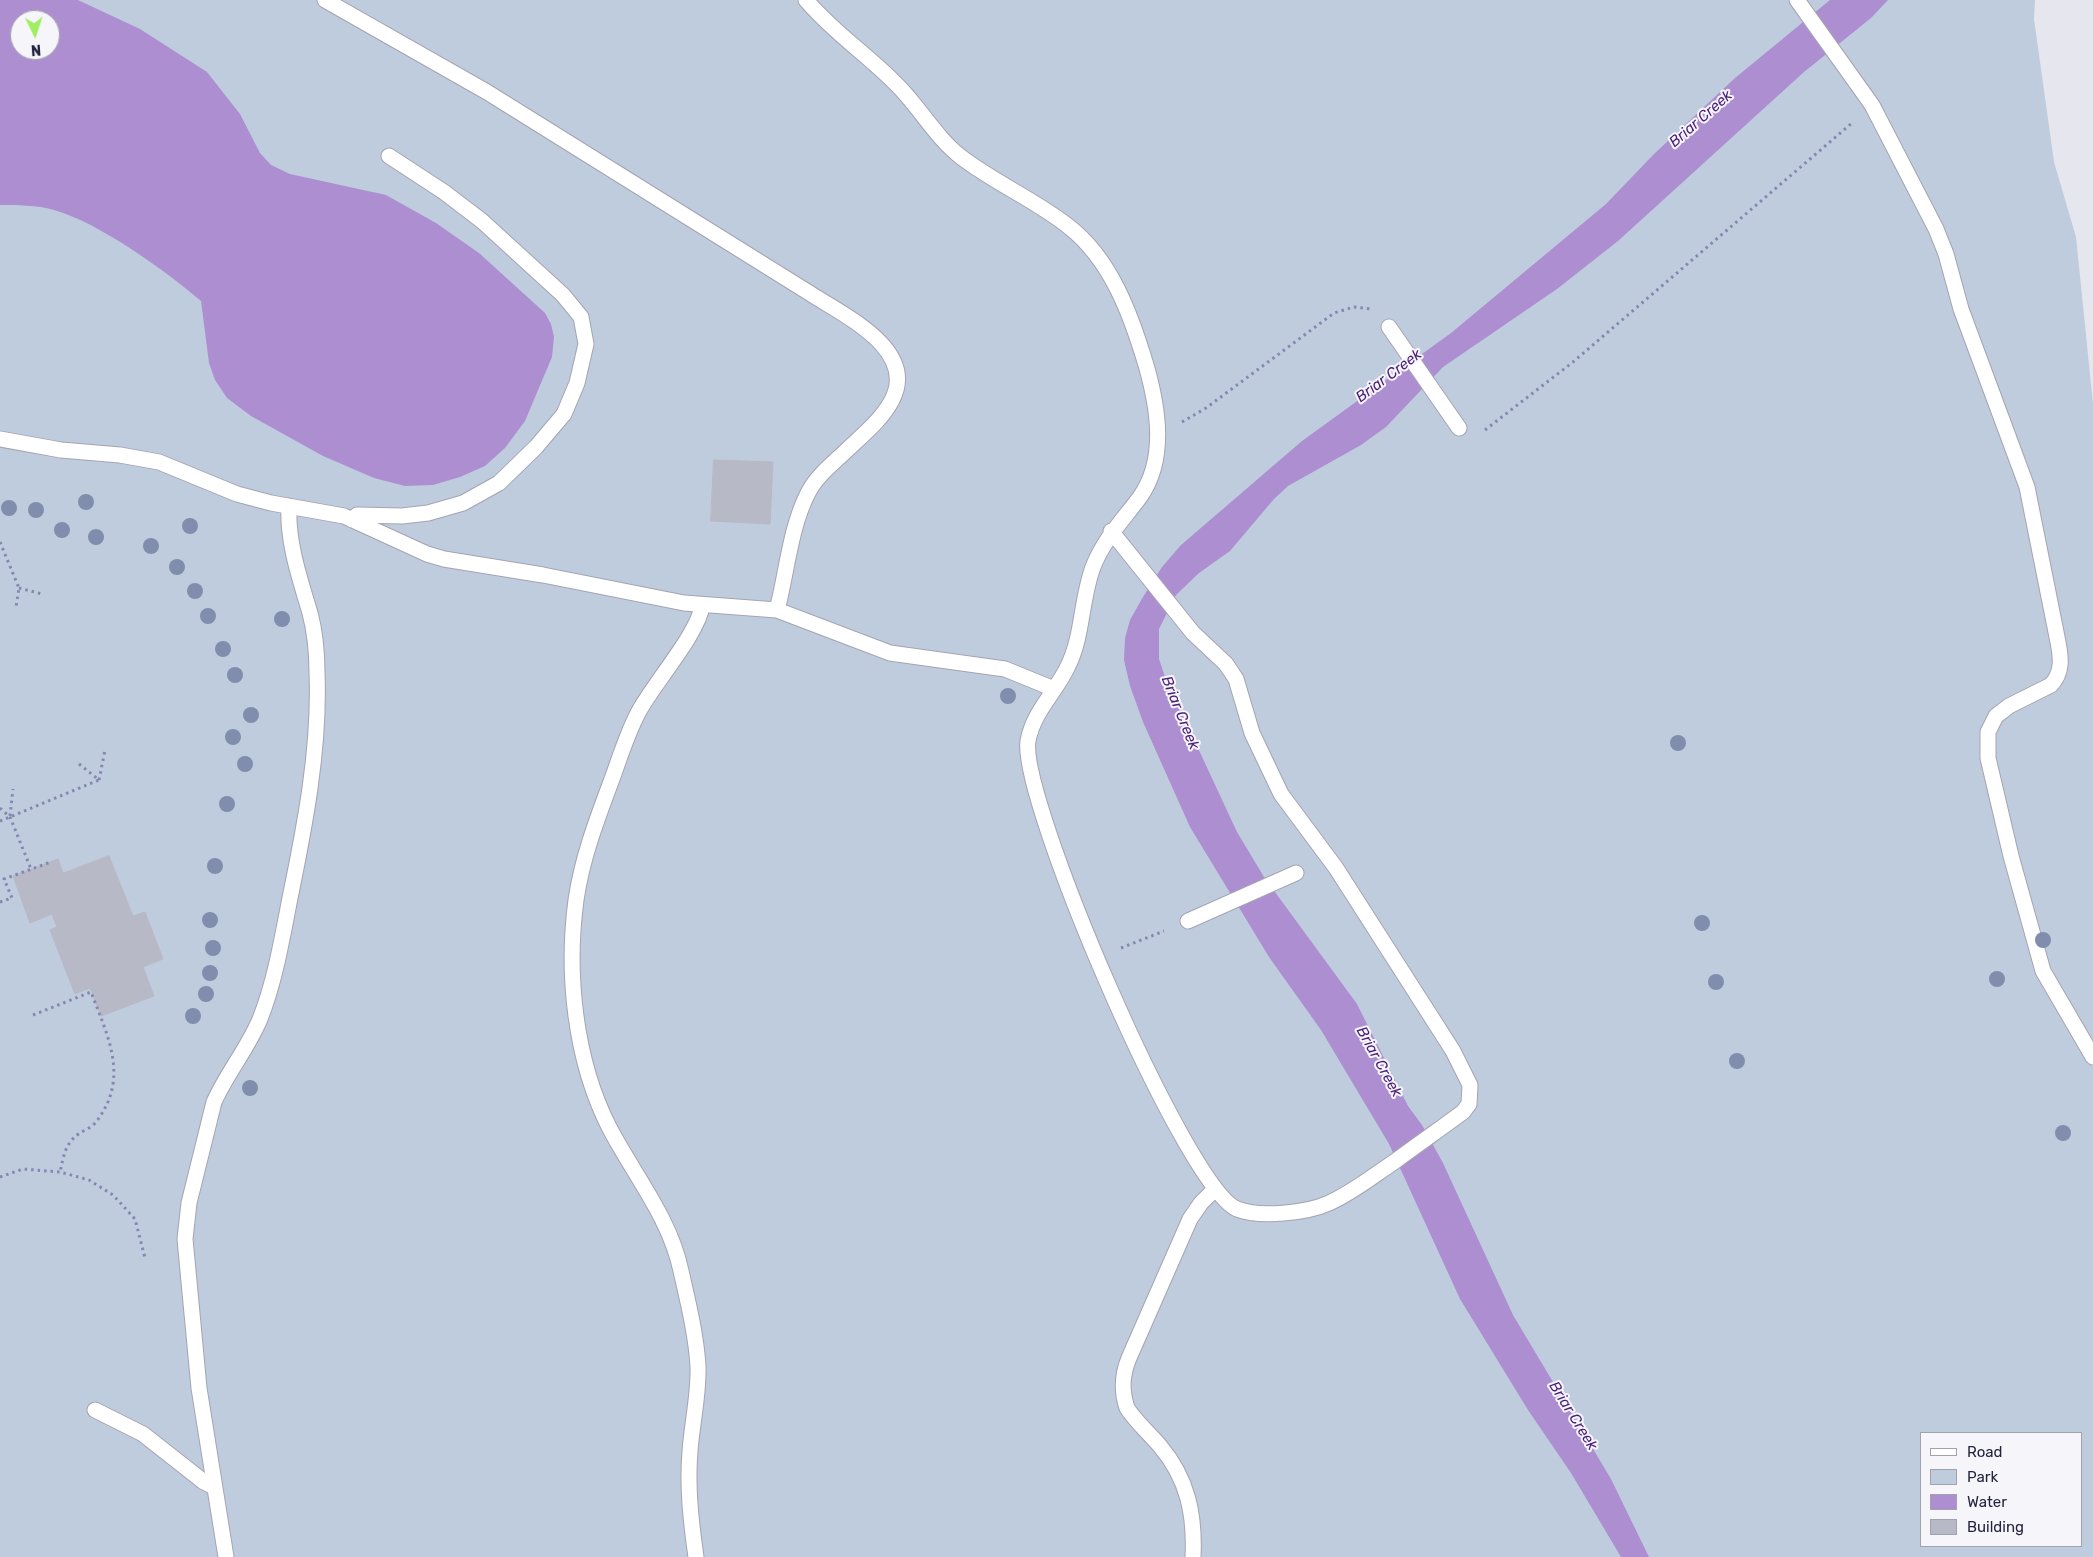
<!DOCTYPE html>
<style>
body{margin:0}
#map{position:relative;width:2093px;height:1557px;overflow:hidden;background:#e5e6ee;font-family:Rubik,sans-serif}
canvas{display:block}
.legend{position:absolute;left:1920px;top:1432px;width:162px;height:115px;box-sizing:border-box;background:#f6f6fa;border:1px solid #a2a2af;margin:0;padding:6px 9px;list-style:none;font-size:15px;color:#25243f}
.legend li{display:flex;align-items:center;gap:10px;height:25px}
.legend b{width:25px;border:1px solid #a2a2af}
.north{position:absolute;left:10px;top:10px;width:50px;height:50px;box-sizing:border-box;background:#f6f6fa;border:1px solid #a2a2af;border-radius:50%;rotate:176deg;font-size:14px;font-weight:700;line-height:20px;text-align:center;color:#25243f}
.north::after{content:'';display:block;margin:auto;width:18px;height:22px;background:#a1ee62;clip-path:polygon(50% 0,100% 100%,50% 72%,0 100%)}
</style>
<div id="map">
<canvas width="2093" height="1557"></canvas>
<ul class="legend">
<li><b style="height:6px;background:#fff"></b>Road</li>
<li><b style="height:14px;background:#bfccde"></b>Park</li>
<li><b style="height:14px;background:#ad8fd1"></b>Water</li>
<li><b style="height:14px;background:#b7b9c6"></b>Building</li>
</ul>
<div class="north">N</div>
</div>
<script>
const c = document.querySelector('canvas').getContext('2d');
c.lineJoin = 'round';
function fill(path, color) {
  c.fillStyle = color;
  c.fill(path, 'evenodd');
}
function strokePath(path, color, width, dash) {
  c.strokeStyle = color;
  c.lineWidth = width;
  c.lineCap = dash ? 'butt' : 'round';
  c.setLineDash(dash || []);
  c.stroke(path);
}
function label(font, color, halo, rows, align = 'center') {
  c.font = font + ' Rubik,sans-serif';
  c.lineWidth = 4;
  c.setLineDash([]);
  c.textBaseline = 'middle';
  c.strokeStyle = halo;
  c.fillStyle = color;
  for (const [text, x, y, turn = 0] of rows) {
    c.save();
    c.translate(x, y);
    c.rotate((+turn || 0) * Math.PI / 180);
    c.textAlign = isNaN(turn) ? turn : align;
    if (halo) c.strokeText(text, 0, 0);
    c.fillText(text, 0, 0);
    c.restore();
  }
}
fill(new Path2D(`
 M 0,0 L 2035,0 L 2034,19 L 2054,162 L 2076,237 L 2093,404 L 2093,1557 L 0,1557 ZM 20,20 L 50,20 L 50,50 L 20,50 ZM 1922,1433 L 2082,1433 L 2082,1546 L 1922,1546 Z`), '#bfccde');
fill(new Path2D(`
 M 0,0 L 78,0 L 140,29 L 207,72 L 240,114 L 260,153 L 271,165 L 290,174 L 386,195 L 436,223 L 479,253 L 545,313 L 551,324 L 554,337 L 552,357 L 525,421 L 505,448 L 485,466 L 460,477 L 433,485 L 405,486 L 374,478 L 323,456 L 251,416 L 227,398 L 215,380 L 209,363 L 201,301 C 166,271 98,222 54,210 C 36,205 18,205 0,205 ZM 20,20 L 50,20 L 50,50 L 20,50 Z
 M 1830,0 L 1888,0 L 1871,18 L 1804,72 L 1618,241 L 1557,289 L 1443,367 L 1386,427 L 1361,445 L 1288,486 L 1274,499 L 1230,551 L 1199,573 L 1176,595 L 1159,629 L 1159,659 L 1165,677 L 1237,832 L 1264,877 L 1357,1004 L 1408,1106 L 1422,1125 L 1443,1163 L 1513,1315 L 1611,1479 L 1649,1557 L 1621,1557 L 1571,1473 L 1528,1410 L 1460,1299 L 1389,1144 L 1321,1030 L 1269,957 L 1190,827 L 1143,722 L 1130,686 L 1124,660 L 1125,638 L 1130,620 L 1143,597 L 1162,567 L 1181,545 L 1302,441 L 1451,333 L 1606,204 L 1654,154 L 1735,78 Z`), '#ad8fd1');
const building = new Path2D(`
 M 714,460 L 773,462 L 770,524 L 711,521 Z
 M 109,856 L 133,916 L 145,912 L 163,959 L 143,967 L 154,996 L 101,1016 L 90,988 L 75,994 L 50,930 L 57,927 L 52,914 L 30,923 L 13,876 L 58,859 L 63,873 Z`);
fill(building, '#b7b9c6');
strokePath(building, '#b7b9c7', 1);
const minor = new Path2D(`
 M 325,0 L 487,92 L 811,294 C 845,316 918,350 892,400 C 883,418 864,434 849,448 C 835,462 817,475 808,493 C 790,528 787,572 777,610
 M 806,0 C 832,31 865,53 893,81 C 918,104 934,136 961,157 C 995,183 1035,200 1068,226 C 1111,259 1131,315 1146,365 C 1158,407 1167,459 1140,497 C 1123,520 1104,539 1093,567 C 1081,599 1083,636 1068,666 C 1056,692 1033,712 1028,741 C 1019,798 1185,1187 1237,1209 C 1260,1218 1307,1213 1329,1203 C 1352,1193 1373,1176 1394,1162 C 1417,1145 1440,1129 1463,1112 L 1469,1104 L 1470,1085 L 1453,1051 L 1336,868 L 1281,794 L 1252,733 L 1236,679 L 1226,664 L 1193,633 L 1111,531
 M 1797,0 L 1872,105 L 1936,229 L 1946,254 L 1961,309 L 2027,487 L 2058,642 C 2061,658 2063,672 2051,685 L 2009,706 L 1996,716 L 1988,732 L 1988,758 L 2011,856 L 2043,971 L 2093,1057
 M 1389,327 L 1459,428
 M 0,439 L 61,450 L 120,455 L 159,462 L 237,494 L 271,503 L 344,516 L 427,554 L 444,559 L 543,575 L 684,603 L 777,610 L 890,653 L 1005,669 L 1054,689
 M 352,520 L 357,515 L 402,516 L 428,513 L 463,503 L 499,483 L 536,447 L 564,414 L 577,383 L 586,344 L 581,317 L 563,295 L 482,221 L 444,192 L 389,156
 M 1188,921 L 1296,873
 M 95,1410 L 143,1434 L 204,1482 L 214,1487
 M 226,1557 L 199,1388 L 185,1239 L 189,1203 L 214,1102 C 227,1073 248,1048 260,1019 C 275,981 282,939 290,898 C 305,825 320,748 317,673 C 317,653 315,632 310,613 C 300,579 287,542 289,506
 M 696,1557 C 691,1522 687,1487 690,1451 C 692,1423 699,1395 698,1366 C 696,1334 688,1302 681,1271 C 670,1218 634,1175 609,1127 C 575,1060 566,974 576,900 C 582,858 597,819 612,779 C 620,757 627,734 638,713 C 653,684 698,634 702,606
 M 1193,1557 C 1195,1515 1188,1479 1160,1446 C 1149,1433 1136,1422 1127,1408 C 1121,1390 1122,1375 1129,1358 L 1190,1219 L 1201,1203 L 1215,1189`);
strokePath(minor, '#a4a4b2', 17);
strokePath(new Path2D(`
 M 1182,422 L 1206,408 L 1334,313 L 1354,307 L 1371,309
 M 1485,430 L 1573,362 L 1852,123
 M 0,542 L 19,588 L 16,607
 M 19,588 L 42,594
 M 79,764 L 98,779
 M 99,780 L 105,750
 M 0,808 L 10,817 L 31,869
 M 10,816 L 13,789
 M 0,821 L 99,780
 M 0,902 L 12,898 L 4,879 L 51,862
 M 1121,948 L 1164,931
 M 33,1015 L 91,992 C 108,1037 130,1078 96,1122 C 92,1127 85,1130 80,1133 C 65,1143 64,1155 60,1172
 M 0,1177 L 23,1169 L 60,1172 L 89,1180 L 113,1195 L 135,1219 L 145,1258`), '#8687b0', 3, [2.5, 4]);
strokePath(minor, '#fff', 15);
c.fillStyle = '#818dac';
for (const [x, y] of [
 [86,502],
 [9,508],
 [36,510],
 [190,526],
 [62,530],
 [96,537],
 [151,546],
 [177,567],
 [195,591],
 [208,616],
 [282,619],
 [223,649],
 [235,675],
 [1008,696],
 [251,715],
 [233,737],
 [1678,743],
 [245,764],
 [227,804],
 [215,866],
 [210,920],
 [1702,923],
 [2043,940],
 [213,948],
 [210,973],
 [1997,979],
 [1716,982],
 [206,994],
 [193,1016],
 [1737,1061],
 [250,1088],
 [2063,1133]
]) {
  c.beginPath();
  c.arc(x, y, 8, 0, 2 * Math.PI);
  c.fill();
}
label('italic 15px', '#4a1f7a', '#f6f6fa', [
 ["Briar Creek",1701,119,-41],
 ["Briar Creek",1389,376,-37],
 ["Briar Creek",1180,713,68],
 ["Briar Creek",1379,1062,61],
 ["Briar Creek",1573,1416,58]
]);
</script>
